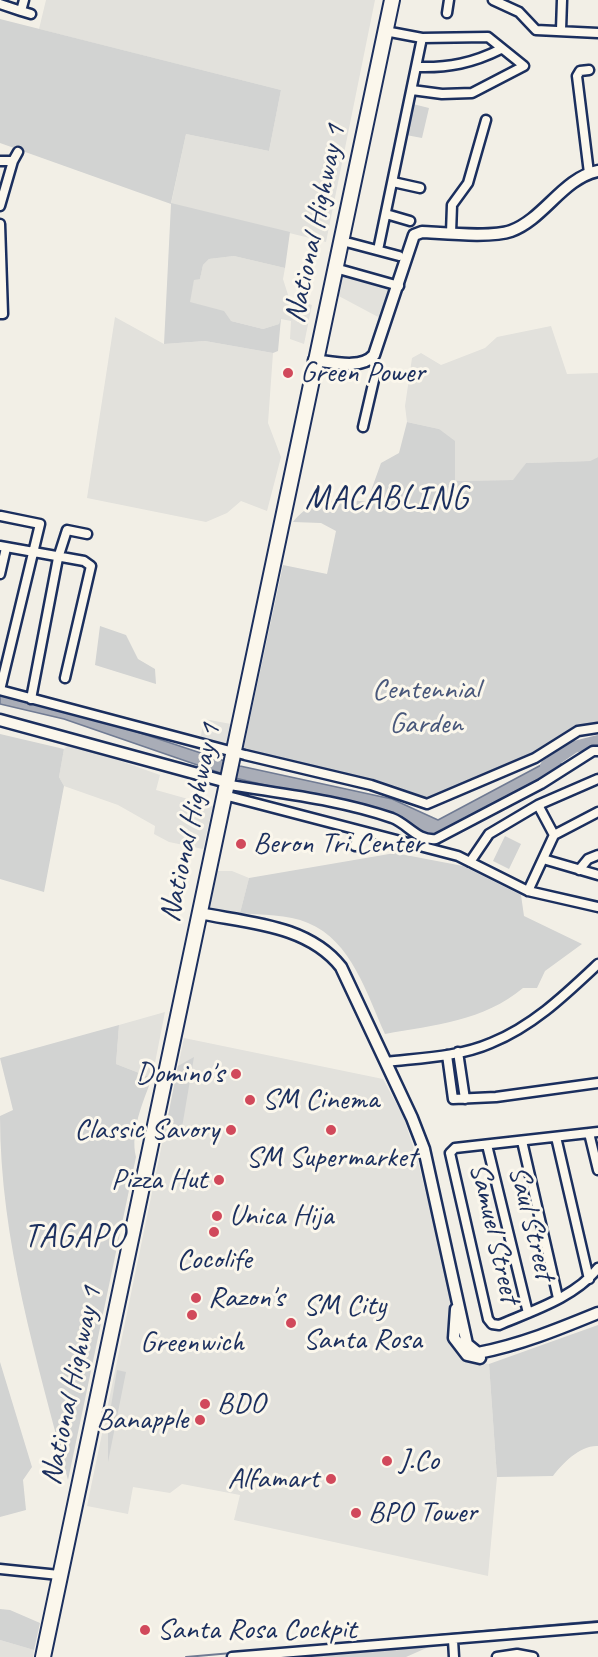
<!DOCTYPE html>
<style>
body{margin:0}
canvas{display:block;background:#f2efe6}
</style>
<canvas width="598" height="1657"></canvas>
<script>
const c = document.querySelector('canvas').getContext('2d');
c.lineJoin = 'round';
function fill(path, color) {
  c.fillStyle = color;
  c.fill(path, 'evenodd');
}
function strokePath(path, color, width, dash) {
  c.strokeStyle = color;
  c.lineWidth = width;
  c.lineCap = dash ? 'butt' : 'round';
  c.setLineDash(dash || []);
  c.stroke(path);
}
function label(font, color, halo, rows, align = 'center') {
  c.font = font + ' Caveat,sans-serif';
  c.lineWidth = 6;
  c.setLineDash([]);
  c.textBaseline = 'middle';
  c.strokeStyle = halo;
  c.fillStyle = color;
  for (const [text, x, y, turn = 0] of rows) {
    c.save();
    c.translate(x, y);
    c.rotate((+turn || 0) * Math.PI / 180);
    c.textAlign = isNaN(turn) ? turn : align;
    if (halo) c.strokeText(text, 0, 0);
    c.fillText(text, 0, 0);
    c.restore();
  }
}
fill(new Path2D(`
 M 46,0 L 375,0 L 326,242 L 171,204 L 186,134 L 269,151 L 281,90 L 39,29 Z
 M 234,256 L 285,268 L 283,279 L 289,298 L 312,305 L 304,344 L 290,339 L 291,321 L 281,319 L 279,324 L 263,329 L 231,321 L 189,302 L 194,279 L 200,279 L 203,265 L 209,259 Z
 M 340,271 L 392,289 L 380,318 L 335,294 Z
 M 115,317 L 164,344 L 205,341 L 273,353 L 268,423 L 281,457 L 267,511 L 241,501 L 227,513 L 206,522 L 87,498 Z
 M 551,326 L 567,374 L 598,373 L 598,457 L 590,461 L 526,463 L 514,480 L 454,481 L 439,429 L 407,422 L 405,406 L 412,358 L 421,353 L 441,365 L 485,348 L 497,337 Z
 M 204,719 L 231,724 L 226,748 L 200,741 Z
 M 70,743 L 160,775 L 156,790 L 213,806 L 203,849 L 169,842 L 154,834 L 155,826 L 118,805 L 64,786 L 59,777 L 64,749 Z
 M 215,871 L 232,871 L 249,878 L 240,913 L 208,907 Z
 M 165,1012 L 152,1078 L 116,1064 L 119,1025 Z
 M 184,1038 L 383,1079 L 403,1116 L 417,1158 L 468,1361 L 489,1364 L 497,1477 L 488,1576 L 234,1520 L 240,1495 L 182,1484 L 170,1493 L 133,1487 L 128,1514 L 87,1506 Z
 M 0,1640 L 34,1650 L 33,1657 L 0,1657 Z`), '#e2e1dc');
fill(new Path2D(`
 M 0,19 L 281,90 L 269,151 L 186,134 L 171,203 L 290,232 L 285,268 L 234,256 L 209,259 L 203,265 L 200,279 L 194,280 L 190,302 L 224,311 L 231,321 L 263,329 L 279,324 L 281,318 L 278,351 L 273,353 L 205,341 L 164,344 L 171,204 L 0,143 Z
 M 413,104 L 429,108 L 422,138 L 406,135 Z
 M 407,422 L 439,429 L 455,441 L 455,481 L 513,480 L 526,463 L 590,461 L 598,457 L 598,727 L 578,730 L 535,760 L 430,802 L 243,751 L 283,565 L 327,574 L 336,531 L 321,523 L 293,522 C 311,498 340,498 367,502 L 381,463 L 399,453 Z
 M 100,626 L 126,635 L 138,659 L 155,669 L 156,684 L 95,665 Z
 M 0,734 L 64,749 L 59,777 L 64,786 L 44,892 L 0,879 Z
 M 505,836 L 521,844 L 509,869 L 493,861 Z
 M 395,853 L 463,866 L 521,895 L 524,916 L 582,944 L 545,971 L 537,988 L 523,988 C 484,1021 434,1025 385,1034 C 367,995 352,941 308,923 C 288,914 261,915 240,913 L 249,878 Z
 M 119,1025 L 116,1064 L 152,1078 C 143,1102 130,1131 136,1157 L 68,1480 C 37,1360 0,1241 0,1116 L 13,1110 L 0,1058 Z
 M 194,1057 L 180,1139 L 168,1117 L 178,1066 Z
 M 598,1325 L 598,1446 C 580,1445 563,1463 553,1476 L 497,1477 L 489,1364 Z
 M 0,1362 L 32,1467 L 23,1480 L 26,1510 L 0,1517 Z
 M 117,1370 L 126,1372 L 108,1462 L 108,1424 Z
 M 0,1609 L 10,1610 L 40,1623 L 34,1650 L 0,1640 Z
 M 440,1642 L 406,1657 L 262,1657 Z`), '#d2d3d2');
const water = new Path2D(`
 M 0,693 L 68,709 L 240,766 L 392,799 L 438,820 L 558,756 L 562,767 L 440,835 L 424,834 L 402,817 L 235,778 L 64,719 L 0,704 Z`);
fill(water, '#a9adb7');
strokePath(water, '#707b93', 1.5);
strokePath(new Path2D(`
 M 186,1657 L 598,1621`), '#707b93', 2);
strokePath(new Path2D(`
 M 546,766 L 574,747 L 598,741`), '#a9adb7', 12);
const minor = new Path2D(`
 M 24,0 L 21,11 L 31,14
 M 493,0 L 519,12 L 536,30 L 598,33
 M 0,4 L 21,11
 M 447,13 L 449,0
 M 561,30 L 562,0
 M 385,31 L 422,38 L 488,37 L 524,66 L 472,93 L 442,94 L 412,90
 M 417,67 C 449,68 473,63 501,49
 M 0,161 L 13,161 L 0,206
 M 13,161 L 18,152
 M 589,173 L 577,76 L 580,71 L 589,70
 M 393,182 L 420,188
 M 386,214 L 410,221
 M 0,224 L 3,314 L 0,314
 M 451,233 L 452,205 L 468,183 L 486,120
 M 350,243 L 399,256
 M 378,250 L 422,38
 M 335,268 L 399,286
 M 363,427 L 377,367 L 371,359
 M 0,546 L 84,561 L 91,566 L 65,678
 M 0,574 L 6,548
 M 0,690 L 245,755 L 371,785 L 427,804 L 535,758 L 578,731 L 598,728
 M 0,690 L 40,524 L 1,516
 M 31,699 L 58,558 L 67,530 L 87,534
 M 227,782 L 230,785 C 284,794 340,800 392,818 C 408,824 417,841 436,839 L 541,784 L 593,751 L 598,751
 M 224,795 L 458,856 L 528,891 L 598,907
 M 554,835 L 598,812
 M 355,846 L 359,831
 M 543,859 L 598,875
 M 470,862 L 489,834 L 538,805 L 598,779
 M 579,870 L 588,859 L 598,855
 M 528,891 L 554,835 L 538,805
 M 458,1052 L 465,1099
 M 447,1055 L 453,1099 L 496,1097 L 598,1083
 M 386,1062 C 420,1058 459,1057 491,1043 C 533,1026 565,995 598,964
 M 598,1132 L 455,1148 L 450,1153 L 488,1319 L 492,1324 L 499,1325 C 532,1311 576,1297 598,1268
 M 589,1133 L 598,1170
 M 556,1137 L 589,1279
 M 522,1141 L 558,1298
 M 487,1145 L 528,1313
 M 0,1569 L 59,1575
 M 453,1640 L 454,1657
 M 232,1657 L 598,1627
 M 497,1657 L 517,1654 L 533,1657`);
const tertiary = new Path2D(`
 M 314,360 C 332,362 361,370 374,355 L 414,235 L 422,232 C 443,233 492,238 511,231 C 544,219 563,178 598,171`);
const secondary = new Path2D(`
 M 0,720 L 227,782
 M 199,913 C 249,923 308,925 341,967 L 412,1118 L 424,1149 L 467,1344 L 478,1353 C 520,1345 559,1329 598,1313
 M 456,1309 L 454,1338 L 467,1355 L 480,1358`);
const trunk = new Path2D(`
 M 43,1657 L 392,0`);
strokePath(minor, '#1b2f5e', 13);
strokePath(tertiary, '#1b2f5e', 15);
strokePath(secondary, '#1b2f5e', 15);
strokePath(trunk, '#1b2f5e', 18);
strokePath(minor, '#fbf7ec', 8);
strokePath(tertiary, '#fbf7ec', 10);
strokePath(secondary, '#fbf7ec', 10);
strokePath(trunk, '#fbf7ec', 14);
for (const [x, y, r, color] of [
 [288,373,6,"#d1495b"],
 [241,844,6,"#d1495b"],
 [236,1074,6,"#d1495b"],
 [250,1100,6,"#d1495b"],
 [231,1130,6,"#d1495b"],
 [331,1130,6,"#d1495b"],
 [219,1180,6,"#d1495b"],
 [217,1216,6,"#d1495b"],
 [214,1232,6,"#d1495b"],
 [196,1298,6,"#d1495b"],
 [192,1315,6,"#d1495b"],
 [291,1323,6,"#d1495b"],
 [205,1404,6,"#d1495b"],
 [200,1420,6,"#d1495b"],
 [387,1461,6,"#d1495b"],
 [331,1479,6,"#d1495b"],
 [356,1513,6,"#d1495b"],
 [145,1630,6,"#d1495b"]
]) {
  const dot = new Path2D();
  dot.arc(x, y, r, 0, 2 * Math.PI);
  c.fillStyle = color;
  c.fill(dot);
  strokePath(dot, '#fbf7ec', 2);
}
label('30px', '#1b2f5e', '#fbf7ec', [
 ["National Highway 1",316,224,-78],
 ["National Highway 1",191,823,-78],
 ["Saul Street",531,1223,76],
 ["Samuel Street",494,1233,77],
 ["National Highway 1",72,1386,-78]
]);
label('30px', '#1b2f5e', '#fbf7ec', [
 ["Green Power",300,373],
 ["Beron Tri Center",253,844],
 ["Domino's",224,1074,"right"],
 ["SM Cinema",262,1100],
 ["Classic Savory",219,1130,"right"],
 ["SM Supermarket",331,1158,"center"],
 ["Pizza Hut",207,1180,"right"],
 ["Unica Hija",229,1216],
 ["Cocolife",214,1260,"center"],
 ["Razon's",208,1298],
 ["SM City",303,1306],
 ["Santa Rosa",303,1340],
 ["Greenwich",192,1343,"center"],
 ["BDO",217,1404],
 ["Banapple",188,1420,"right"],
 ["J.Co",399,1461],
 ["Alfamart",319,1479,"right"],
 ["BPO Tower",368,1513],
 ["Santa Rosa Cockpit",157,1630]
], 'left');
label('30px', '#49587b', '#fbf7ec', [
 ["Centennial",426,690],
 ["Garden",426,724]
]);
c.letterSpacing = '1.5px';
label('33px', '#1b2f5e', '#fbf7ec', [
 ["MACABLING",387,499],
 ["TAGAPO",75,1237]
]);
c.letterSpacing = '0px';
</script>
